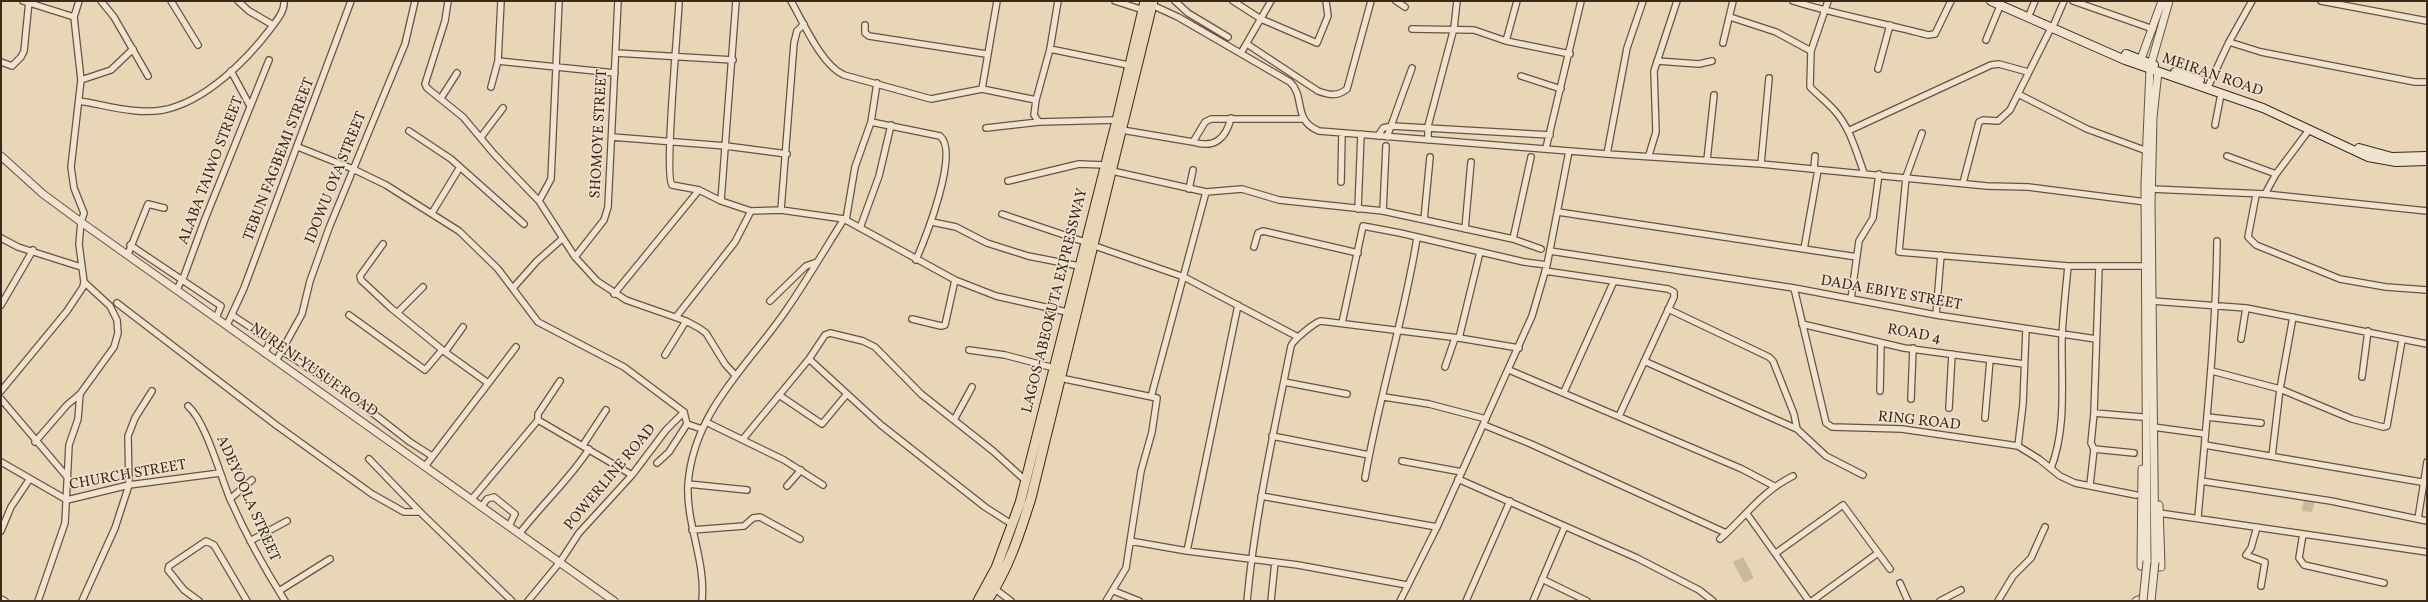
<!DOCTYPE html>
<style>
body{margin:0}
#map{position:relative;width:2428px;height:602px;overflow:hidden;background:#e8d6b7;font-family:Vollkorn,serif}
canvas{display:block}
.frame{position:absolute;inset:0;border:2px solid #3b291a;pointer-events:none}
</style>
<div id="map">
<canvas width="2428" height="602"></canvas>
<div class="frame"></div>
</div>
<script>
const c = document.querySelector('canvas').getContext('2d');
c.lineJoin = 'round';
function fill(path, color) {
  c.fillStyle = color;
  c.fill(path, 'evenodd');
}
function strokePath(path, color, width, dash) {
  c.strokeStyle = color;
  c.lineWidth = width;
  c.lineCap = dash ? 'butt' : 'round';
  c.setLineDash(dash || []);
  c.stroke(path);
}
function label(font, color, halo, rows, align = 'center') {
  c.font = font + ' Vollkorn,serif';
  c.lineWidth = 3;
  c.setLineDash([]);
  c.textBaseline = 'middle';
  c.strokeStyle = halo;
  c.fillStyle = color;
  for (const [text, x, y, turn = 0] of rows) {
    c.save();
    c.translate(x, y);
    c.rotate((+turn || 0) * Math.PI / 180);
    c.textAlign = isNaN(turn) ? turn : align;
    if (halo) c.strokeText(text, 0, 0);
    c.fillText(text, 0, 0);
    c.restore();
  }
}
fill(new Path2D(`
 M 2304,498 L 2315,501 L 2312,512 L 2302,511 Z
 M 1743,557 L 1754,578 L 1744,583 L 1733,562 Z`), '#cbb99c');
const minor = new Path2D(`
 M 23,1 L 74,17
 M 101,1 L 114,17 L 148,76
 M 171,1 L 198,45
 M 238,1 L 249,11 L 273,25
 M 448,1 L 445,21 L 425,84 L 427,88 L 463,117 L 494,154 L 539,201 L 575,257 L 597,281 L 626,300 L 686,321 L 699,328 L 706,333 L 725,364 L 735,375
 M 791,1 C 803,22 822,66 844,75 L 931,99 L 982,89 L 1036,100 L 1034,115 L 1039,122 L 1117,120
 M 1115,1 L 1143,10
 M 1175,1 L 1188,13 L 1228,37
 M 1233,1 L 1261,19 L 1317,43 L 1328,16 L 1326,1
 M 1396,1 L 1405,7
 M 1793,1 C 1837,15 1883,23 1928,35 L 1935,34 L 1951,1
 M 1828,1 L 1811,51 L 1810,87 C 1818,95 1827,102 1835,111 C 1850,128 1856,151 1864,173
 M 2073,1 L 2153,29
 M 2321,1 L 2427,21
 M 679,3 C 678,27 664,175 672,185 L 699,190 L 721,201 L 751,211 L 781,210 L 844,219 L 955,280 L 996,296 L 1067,312
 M 1152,5 L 1178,17 L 1290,82 C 1306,97 1292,120 1319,131 L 1607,154 L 1761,164 L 1987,186 L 2028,187 L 2146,202
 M 2030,13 L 2035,1
 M 1730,17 L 1776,32 L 1811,51
 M 2054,24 L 2064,1
 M 865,25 L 865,33 L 869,36 L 986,54
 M 1412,29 L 1474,30 L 1506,41 L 1570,54
 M 1986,40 L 2000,6
 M 1506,41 L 1517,1
 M 2229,42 L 2261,52 L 2415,82 L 2427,82
 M 1723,43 L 1733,1
 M 1247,44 L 1318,91 C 1329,95 1337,97 1347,89 L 1371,1
 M 1050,49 L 1128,65
 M 616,53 L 733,60
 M 1241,53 L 1271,1
 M 498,61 L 615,73
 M 1657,61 L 1699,64 L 1712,61
 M 1,62 L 12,66 L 21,57 L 24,51 L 29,1
 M 1878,69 L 1890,25
 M 231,71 L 250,106
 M 1521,76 L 1561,89
 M 81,80 L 111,70 L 133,49
 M 491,87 L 498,61 L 501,1
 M 982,89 L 997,1
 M 2207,89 L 2229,42 L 2252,1
 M 2018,94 L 2087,129 L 2147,151
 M 441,98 L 457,73
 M 1036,100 L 1050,49 L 1058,1
 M 79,101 C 106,105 136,115 163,110 C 205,102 247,60 271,28 C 277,20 285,11 284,1
 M 871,122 L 940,136 C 960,152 925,239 916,260
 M 2215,125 L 2221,94
 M 986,128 L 1039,122
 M 1122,130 L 1193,142 L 1205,122 L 1211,119 L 1302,119
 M 409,131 L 451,159 L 524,224
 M 1848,131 L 1991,65 L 1999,64 L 2028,72
 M 1922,133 L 1906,177 L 1899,252 L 2068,266 L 2147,266
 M 1378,136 L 1383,128 L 1392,126 L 1550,135
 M 481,137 L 503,108
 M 612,137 L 726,146 L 787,154
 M 1387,137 L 1412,68
 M 1428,140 L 1428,126 L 1454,28 L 1457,1
 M 1193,142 C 1215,149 1226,138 1231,118
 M 1386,146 L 1383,211 L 1513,239 L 1531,157
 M 298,147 L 353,169 L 386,185 L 459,231 L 498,269 L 538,322 L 624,367 L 684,412
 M 1546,148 L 1581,1
 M 1607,154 L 1627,48 L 1643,1
 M 1649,155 L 1656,132 L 1654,71 L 1677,1
 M 2227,156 L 2276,174
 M 1707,160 L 1714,95
 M 1761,164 L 1769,78
 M 1814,169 L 1815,156
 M 1112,171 L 1206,192 L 1242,189 L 1279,200 L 1383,211
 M 1008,181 L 1079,164 L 1105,165
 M 1341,182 L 1342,133
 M 1963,183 L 1979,122 L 1983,120 L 1998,121 L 2010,110 L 2051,28
 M 1189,189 L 1193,170
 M 2151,189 L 2265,194 L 2427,211
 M 2265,194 L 2276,174 L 2309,130
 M 2256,195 L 2248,237 L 2256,245 L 2340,279 L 2386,287 L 2427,290
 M 539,201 L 551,179 L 559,1
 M 721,201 L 736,1
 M 1358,209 L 1361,134
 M 781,210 L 794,43 L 797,31 L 804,24
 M 1558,212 L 1857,257
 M 432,213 L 460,167
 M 1002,214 L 1085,242
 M 846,220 L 855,167 L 871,122 L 877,83
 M 1424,220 L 1430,157
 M 932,222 L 956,227 L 987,243 L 1028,256 L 1079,266
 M 860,228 L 879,176 L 891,125
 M 1465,229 L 1471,162
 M 1,238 L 18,247 L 81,267
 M 1513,239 L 1541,249
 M 383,244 L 360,276 L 361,280 L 391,308 L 445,352 L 488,383
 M 130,245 L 221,306 L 216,318
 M 1092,245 L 1184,277 L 1298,337
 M 1254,247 L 1258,233 L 1263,231 L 1358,253
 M 1804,249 L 1818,170
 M 1550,251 L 1794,288 L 1936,315 L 2096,339
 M 128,254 L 148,204 L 164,208
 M 575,257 L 604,220 L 608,207 L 618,1
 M 1545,271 L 1668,289 L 1674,292 L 1674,297 L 1619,416
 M 513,288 L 537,261 L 562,239
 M 1794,288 L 1826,423 L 1832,427 L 1902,429 L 2018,446 L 2039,459 L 2060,476 L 2075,483 L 2136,495
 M 177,289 L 184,276 L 205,219 L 269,60
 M 614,294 L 699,190
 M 1851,299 L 1859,241 L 1873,218 L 1879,174
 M 770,301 L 806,266 L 817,262
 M 2152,301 L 2246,308 L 2427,344
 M 117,303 L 276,425 L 372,494 L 404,512 L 420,512
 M 1,305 L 33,250
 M 1668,309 L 1769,357 L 1773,361 L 1794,414 L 1797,429
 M 397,313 L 423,287
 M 232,315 L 271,341 L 264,353
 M 349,315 L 425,370 L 442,350
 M 1936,315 L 1941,255
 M 676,317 L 735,242 L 751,211
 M 912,319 L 941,326 L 945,325 L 955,280
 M 1342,323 L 1363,226 L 1400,233 L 1524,262 L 1547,265
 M 1802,324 L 1904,348 L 2024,364
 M 227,325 L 244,288 L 351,1
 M 1459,338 L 1480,252
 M 2241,339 L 2246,308
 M 969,350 L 1005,355 L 1054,368
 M 282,351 L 347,393 L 410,442 L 432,456
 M 445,352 L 463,327
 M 665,355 L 686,321
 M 809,359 L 881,425 L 985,507 L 1013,525
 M 276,361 L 302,314 L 310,281 L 329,228 L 405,44 L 415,1
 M 1644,361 L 1797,429 L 1826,456 L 1863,475
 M 1445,367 L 1455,338
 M 1509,370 L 1742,469 L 1774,486
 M 2212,371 L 2280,389 L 2352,419 L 2383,427 L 2387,426 L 2402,340
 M 2362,377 L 2368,331
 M 1060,378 L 1157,398 L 1152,432 L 1141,471 L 1126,568 L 1106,601
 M 560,381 L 538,414 L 538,420 L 632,475
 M 1284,382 L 1347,394
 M 1,391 L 67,311 L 83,287 L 84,282 L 79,244 L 81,222 L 84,213 L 74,188 L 71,167 L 81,80 L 74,17 L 79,1
 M 1880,391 L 1881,343
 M 1564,392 L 1614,281
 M 779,395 L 822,424 L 847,394
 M 1151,397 L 1206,192
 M 1384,397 L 1429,404 L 1486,419
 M 1,399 L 68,478
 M 1911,399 L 1913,348
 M 188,406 C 206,422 220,475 230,499 C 246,535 264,568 285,601
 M 1949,408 L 1952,354
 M 684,412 L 687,424 L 702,429
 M 2094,413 L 2142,417
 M 2207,417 L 2261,423
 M 1985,418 L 1990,360
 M 954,420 L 972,387
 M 706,422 L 784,460 L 823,485
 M 1484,425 L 1531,444 L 1726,533
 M 2153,427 L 2205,434
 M 1272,436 L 1369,455
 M 743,439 L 809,359 L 825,335 L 830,333 L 863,341 L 875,347 L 921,394 L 993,451 L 1026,481
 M 35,442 L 67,405 L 80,394
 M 583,445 L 606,410
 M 2205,445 L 2427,483
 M 2018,446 L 2023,404 L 2026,329
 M 2094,449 L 2134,453
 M 2272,456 L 2280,389 L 2293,317
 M 369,459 L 420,512 L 512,601
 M 1402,461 L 1462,472
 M 1,462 L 67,500 L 129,485 L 220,473
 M 657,463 L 669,452 L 687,424
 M 426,465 L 516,347
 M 2051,468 C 2067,428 2061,379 2062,337 C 2063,313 2066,289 2068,266
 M 1365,478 C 1379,397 1404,319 1417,238
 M 1458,479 L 1637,558 L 1699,590 L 1713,601
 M 2201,481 L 2331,501 L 2427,521
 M 688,484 L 747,490
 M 2090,485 L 2094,449 L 2091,443 L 2094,413 L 2099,267
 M 787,486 L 801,470
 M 1261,496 L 1437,527
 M 230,499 L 252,480
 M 472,499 L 538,420
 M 482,506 L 487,499 L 494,497 L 515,514 L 509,526
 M 2159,513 L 2427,552
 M 1747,514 L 1809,601
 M 2198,517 C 2206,425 2216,334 2217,241
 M 2418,519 L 2427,462
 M 2257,527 L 2251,548 L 2246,555 L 2265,562 L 2261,586
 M 692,530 L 744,526 L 753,518 L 760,517 L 800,539
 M 1,531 L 11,507 L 29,480
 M 520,533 C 542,504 570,479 589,449
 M 2303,534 L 2299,558 L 2304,565 L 2384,583
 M 1720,539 C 1746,516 1761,492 1793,476
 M 250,541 L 287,521
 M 1130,541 L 1187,551 L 1298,565 L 1407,585
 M 1187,551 L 1238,305
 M 1776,553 L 1843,505 L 1890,569
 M 1542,579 L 1587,601
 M 1900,583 L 1908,601
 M 995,589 L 1011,601
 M 279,591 L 330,559
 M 1114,591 L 1139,601
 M 1,599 L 5,601
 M 38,601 L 65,523 L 69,445 L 78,419 L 80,394 L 114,347 L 118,333 L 117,320 L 110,306 L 84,282
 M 82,601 L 115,528 L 129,485 L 128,436 L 135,418 L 152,391
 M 199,601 L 184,590 L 168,570 L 169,566 L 206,541 L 214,545 L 247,601
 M 528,601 L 560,562 L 579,533 L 632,475 L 666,430 L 684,412
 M 702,601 C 706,561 686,524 688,485 C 693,411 749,365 787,309 C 807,280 825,249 844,219
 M 1247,601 C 1255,515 1274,431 1291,346 C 1293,340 1315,322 1321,321 L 1459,338 L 1519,348
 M 1271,601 L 1275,562
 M 1400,601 L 1437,527 L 1532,316 L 1547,265 L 1569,151
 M 1466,601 L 1510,501
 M 1533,601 L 1565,526
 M 1812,601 L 1878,553
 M 1940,601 L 1961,590
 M 1998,601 L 2013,576 L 2031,558 L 2045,527`);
const tertiary = new Path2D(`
 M 2141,59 L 2162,1
 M 2151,64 L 2169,1
 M 1,156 L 43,194 L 81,222 L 614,601
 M 2142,469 L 2141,566 L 2161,567 L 2159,505
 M 2147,561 L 2145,184 L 2150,69
 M 2155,562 L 2151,204 L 2153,117 L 2158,72
 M 2136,601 L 2141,599 L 2151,601`);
const secondary = new Path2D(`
 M 1991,1 L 2125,60 L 2263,108 L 2368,157 L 2396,162 L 2427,161
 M 2126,54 L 2154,65
 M 2175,72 L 2200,80
 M 2359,148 L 2392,157 L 2427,156`);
const trunk = new Path2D(`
 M 978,601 L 996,568 L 1020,503 L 1117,120 L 1145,1
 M 987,601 C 1008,570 1020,533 1031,498 L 1153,1`);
strokePath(minor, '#665441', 8);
strokePath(tertiary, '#665441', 9);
strokePath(secondary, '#3b291a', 10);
strokePath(trunk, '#3b291a', 11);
strokePath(minor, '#f0e4d0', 5.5);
strokePath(tertiary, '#f0e4d0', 7);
strokePath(secondary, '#f0e4d0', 8);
strokePath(trunk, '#e8d6b7', 9);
const tertiaryBridge = new Path2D(`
 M 2143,601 L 2147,561
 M 2151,601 L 2155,562`);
strokePath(tertiaryBridge, '#665441', 9, []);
strokePath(tertiaryBridge, '#f0e4d0', 7);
label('15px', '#3b291a', '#f0e4d0', [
 ["MEIRAN ROAD",2212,76,19],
 ["SHOMOYE STREET",600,134,-87],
 ["TEBUN FAGBEMI STREET",280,160,-69],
 ["ALABA TAIWO STREET",212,171,-69],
 ["IDOWU OYA STREET",337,178,-68],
 ["DADA EBIYE STREET",1891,294,10],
 ["LAGOS-ABEOKUTA EXPRESSWAY",1056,301,-76],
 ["ROAD 4",1914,335,10],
 ["NURENI YUSUF ROAD",313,371,35],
 ["RING ROAD",1919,422,6],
 ["CHURCH STREET",128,476,-10],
 ["POWERLINE ROAD",611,478,-50],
 ["ADEYOOLA STREET",247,499,66]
]);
</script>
